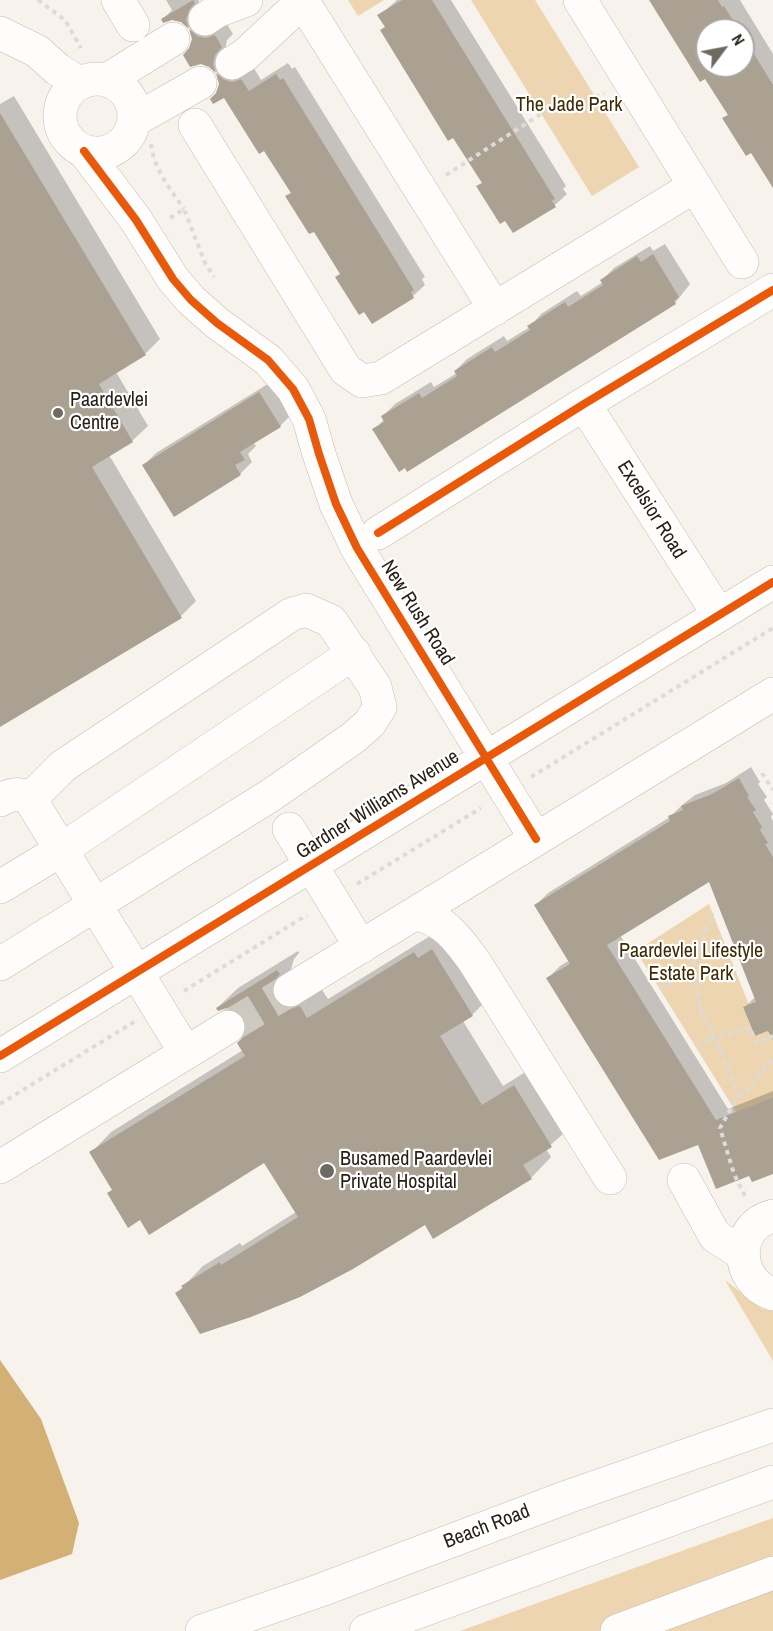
<!DOCTYPE html>
<style>
body{margin:0}
#map{position:relative;width:773px;height:1631px;overflow:hidden;background:#f7f2eb;font-family:"Archivo Narrow",sans-serif}
canvas{display:block}
.north{position:absolute;left:695px;top:18px;width:60px;height:60px;box-sizing:border-box;background:#fff;border:2px solid #a8a5a2;border-radius:50%;rotate:58deg;font-size:16px;font-weight:700;line-height:24px;text-align:center;color:#251f16}
.north::after{content:'';display:block;margin:auto;width:21px;height:27px;background:#6e6961;clip-path:polygon(50% 0,100% 100%,50% 72%,0 100%)}
</style>
<div id="map">
<canvas width="773" height="1631"></canvas>
<div class="north">N</div>
</div>
<script>
const c = document.querySelector('canvas').getContext('2d');
c.lineJoin = 'round';
function fill(path, color) {
  c.fillStyle = color;
  c.fill(path, 'evenodd');
}
function strokePath(path, color, width, dash) {
  c.strokeStyle = color;
  c.lineWidth = width;
  c.lineCap = dash ? 'butt' : 'round';
  c.setLineDash(dash || []);
  c.stroke(path);
}
function label(font, color, halo, rows, align = 'center') {
  c.font = font + ' "Archivo Narrow",sans-serif';
  c.lineWidth = 4.5;
  c.setLineDash([]);
  c.textBaseline = 'middle';
  c.strokeStyle = halo;
  c.fillStyle = color;
  for (const [text, x, y, turn = 0] of rows) {
    c.save();
    c.translate(x, y);
    c.rotate((+turn || 0) * Math.PI / 180);
    c.textAlign = isNaN(turn) ? turn : align;
    if (halo) c.strokeText(text, 0, 0);
    c.fillText(text, 0, 0);
    c.restore();
  }
}
fill(new Path2D(`
 M 348,0 L 384,0 L 358,16 Z
 M 471,0 L 535,0 L 639,167 L 592,196 Z
 M 709,904 L 749,1005 L 743,1007 L 755,1036 L 773,1029 L 773,1097 L 736,1112 L 636,951 Z
 M 725,1280 L 762,1309 L 773,1311 L 773,1361 Z
 M 773,1518 L 773,1631 L 460,1631 Z`), '#eed5b1');
fill(new Path2D(`
 M 0,1360 L 41,1419 L 79,1523 L 72,1554 L 0,1580 Z`), '#d3b075');
fill(new Path2D(`
 M 166,0 L 199,0 L 198,7 L 227,24 L 233,34 L 227,40 L 225,50 L 254,68 L 261,80 L 288,63 L 292,69 L 295,67 L 425,277 L 422,279 L 425,285 L 413,296 L 372,322 L 314,229 L 287,197 L 292,192 L 265,148 L 225,95 L 217,94 L 220,84 L 217,72 L 191,49 L 193,39 L 190,28 L 182,21 L 163,19 L 172,10 Z
 M 397,0 L 451,0 L 566,186 L 563,189 L 567,194 L 555,205 L 478,187 L 483,182 L 379,16 Z
 M 651,0 L 740,0 L 773,54 L 773,185 L 751,150 L 724,118 L 729,114 L 706,77 ZM 707,30 L 743,30 L 743,66 L 707,66 Z
 M 14,96 L 160,339 L 145,354 L 116,372 L 148,426 L 132,441 L 109,455 L 196,601 L 181,616 L 0,725 L 0,104 Z
 M 665,244 L 690,284 L 675,303 L 374,429 L 385,419 L 383,416 L 395,404 L 431,382 L 434,387 L 457,373 L 455,371 L 467,359 L 504,336 L 507,341 L 530,327 L 541,314 L 577,291 L 581,296 L 603,282 L 602,280 L 614,268 L 650,246 L 653,251 Z
 M 271,382 L 292,414 L 280,426 L 253,442 L 256,446 L 248,454 L 252,462 L 240,474 L 174,514 L 144,465 L 156,453 Z
 M 751,767 L 760,782 L 758,784 L 767,797 L 764,800 L 773,814 L 771,817 L 773,821 L 773,1028 L 745,1007 L 756,996 L 710,880 L 620,935 L 728,1109 L 773,1091 L 773,1172 L 750,1174 L 699,1143 L 548,978 L 560,966 L 570,960 L 536,905 L 548,893 L 670,817 L 682,805 L 695,795 L 726,783 Z
 M 435,933 L 492,995 L 472,1015 L 463,1021 L 503,1086 L 535,1066 L 572,1126 L 546,1149 L 551,1157 L 531,1178 L 425,1223 L 177,1293 L 203,1266 L 240,1243 L 242,1246 L 296,1212 L 265,1161 L 140,1218 L 113,1189 L 91,1153 L 111,1132 L 243,1050 L 248,1027 L 245,1016 L 237,1009 L 227,1007 L 217,1008 L 238,988 L 298,951 L 299,953 L 294,959 L 291,969 L 294,980 L 320,987 L 328,999 Z`), '#0003');
fill(new Path2D(`
 M 193,0 L 195,3 L 189,10 L 186,20 L 189,29 L 197,36 L 206,38 L 215,35 L 222,47 L 215,55 L 213,64 L 216,73 L 223,79 L 232,82 L 241,79 L 249,91 L 276,74 L 280,80 L 283,78 L 414,290 L 411,292 L 414,298 L 372,324 L 364,312 L 359,315 L 335,277 L 340,274 L 314,232 L 309,234 L 285,196 L 291,193 L 264,151 L 259,154 L 224,98 L 213,104 L 210,99 L 216,93 L 219,84 L 216,73 L 209,67 L 201,64 L 190,67 L 183,55 L 189,48 L 192,39 L 189,29 L 181,22 L 172,20 L 163,23 L 161,19 Z
 M 402,0 L 432,0 L 555,199 L 552,201 L 556,207 L 513,233 L 505,221 L 500,224 L 476,186 L 482,183 L 453,138 L 448,141 L 380,30 L 385,27 L 377,15 Z
 M 649,0 L 718,0 L 722,7 L 724,6 L 739,30 L 707,30 L 707,66 L 743,66 L 743,36 L 773,85 L 773,188 L 751,153 L 746,156 L 722,118 L 728,115 L 705,79 L 700,82 Z
 M 0,113 L 146,355 L 99,384 L 133,442 L 92,467 L 182,618 L 0,727 Z
 M 653,254 L 679,297 L 674,301 L 676,304 L 407,472 L 405,468 L 399,472 L 372,429 L 384,422 L 381,416 L 419,393 L 422,398 L 457,376 L 454,371 L 492,347 L 495,352 L 530,330 L 527,326 L 565,302 L 568,307 L 603,285 L 600,280 L 637,256 L 641,262 Z
 M 259,392 L 281,427 L 240,452 L 245,460 L 235,465 L 241,475 L 174,517 L 142,465 Z
 M 739,778 L 749,796 L 747,797 L 756,810 L 753,812 L 762,827 L 760,830 L 768,843 L 765,844 L 773,857 L 773,1040 L 768,1031 L 755,1036 L 743,1007 L 756,1002 L 709,882 L 607,945 L 716,1120 L 773,1097 L 773,1174 L 752,1182 L 749,1176 L 716,1189 L 698,1145 L 659,1160 L 546,978 L 570,964 L 534,905 L 670,821 L 668,816 L 683,810 L 681,806 L 712,794 Z
 M 432,949 L 473,1016 L 440,1036 L 482,1105 L 514,1085 L 552,1147 L 523,1165 L 532,1179 L 433,1239 L 425,1225 L 353,1269 L 300,1297 L 251,1317 L 200,1334 L 175,1293 L 183,1288 L 181,1286 L 220,1262 L 221,1265 L 298,1217 L 264,1163 L 149,1235 L 140,1220 L 128,1228 L 107,1193 L 112,1190 L 89,1152 L 245,1056 L 237,1043 L 244,1036 L 247,1027 L 244,1017 L 236,1010 L 227,1008 L 218,1011 L 216,1008 L 277,970 L 280,974 L 274,981 L 271,990 L 274,1000 L 281,1006 L 290,1009 L 300,1006 L 307,1018 L 414,952 L 418,958 Z`), '#aba192');
strokePath(new Path2D(`
 M 228,1027 L 290,990`), '#cdc8c0', 33, [33, 16]);
const minor = new Path2D(`
 M 118,0 L 133,25
 M 302,0 L 495,309
 M 580,0 L 742,262
 M 205,19 L 217,11 L 246,0
 M 0,33 L 37,51 L 57,69 L 79,83
 M 232,63 L 245,55 L 303,1
 M60 116a37 37 0 1 1 74 0a37 37 0 1 1-74 0Z
 M 107,80 L 173,39
 M 135,120 L 200,83
 M 195,125 L 346,370 L 362,381 L 381,378 L 695,186
 M 84,151 L 136,220 L 173,279 L 191,300 L 217,323 L 268,360 L 293,389 L 309,419 L 319,454 L 336,504 L 357,548 L 536,839
 M 584,404 L 719,615
 M 378,533 L 584,404 L 773,290
 M 0,800 C 11,794 19,792 30,799 L 186,1053
 M 289,829 L 361,947
 M 0,887 L 61,850 L 354,653
 M 414,914 L 773,694
 M 0,964 L 271,795 L 353,738 L 370,723 L 380,707 L 375,687 L 331,621 L 306,610 L 292,614 L 63,766 L 30,799
 M 290,990 L 414,914 C 442,917 458,939 474,961 L 610,1178
 M 0,1056 L 773,582
 M 0,1167 L 228,1027
 M 684,1180 L 715,1236 L 743,1254
 M 773,1216 C 732,1226 735,1282 773,1294
 M 617,1631 L 773,1573`);
const major = new Path2D(`
 M 202,1631 L 321,1590 L 567,1497 L 773,1425
 M 366,1631 L 773,1482`);
strokePath(minor, '#c3beb6', 34);
strokePath(major, '#c3beb6', 34);
strokePath(new Path2D(`
 M 38,0 L 65,20 L 81,48
 M 151,144 C 154,169 170,189 184,209
 M 446,175 L 541,114 L 564,102 L 585,102 L 604,93
 M 170,218 L 184,209 L 205,263 L 214,277
 M 762,773 L 773,790
 M 531,777 L 773,628
 M 357,884 L 481,808
 M 693,974 L 698,989 L 699,1004 L 703,1017 L 710,1027 L 713,1037 L 696,1046
 M 660,988 L 678,979 L 693,974 L 694,960 L 713,913
 M 184,991 L 307,915
 M 738,1096 L 747,1090 L 773,1057
 M 0,1104 L 134,1022
 M 745,1196 L 734,1174 L 720,1128 L 738,1096 C 730,1075 725,1057 713,1037 L 750,1028 L 756,1043 L 773,1036`), '#dddbd9', 4, [4.5, 4.5]);
strokePath(minor, '#fefdfc', 33);
strokePath(major, '#fefdfc', 33);
strokePath(new Path2D(`
 M 84,151 L 136,220 L 173,279 L 191,300 L 217,323 L 268,360 L 293,389 L 309,419 L 319,454 L 336,504 L 357,548 L 536,839
 M 378,533 L 584,404 L 773,290
 M 0,1056 L 773,582`), '#e8590c', 8);
for (const [x, y, r, color] of [
 [58,413,6,"#6e6961"],
 [327,1171,8,"#6e6961"]
]) {
  const dot = new Path2D();
  dot.arc(x, y, r, 0, 2 * Math.PI);
  c.fillStyle = color;
  c.fill(dot);
  strokePath(dot, '#fff', 2);
}
label('20px', '#3e2a05', '#fff', [
 ["The Jade Park",569,106],
 ["Paardevlei Lifestyle",691,952],
 ["Estate Park",691,975]
]);
label('20px', '#251f16', '#fff', [
 ["Paardevlei",70,401],
 ["Centre",70,424],
 ["Busamed Paardevlei",340,1160],
 ["Private Hospital",340,1183]
], 'left');
label('20px', '#251f16', '#fff', [
 ["Excelsior Road",651,510,58],
 ["New Rush Road",417,613,58],
 ["Gardner Williams Avenue",378,805,-32],
 ["Beach Road",487,1527,-21]
]);
</script>
